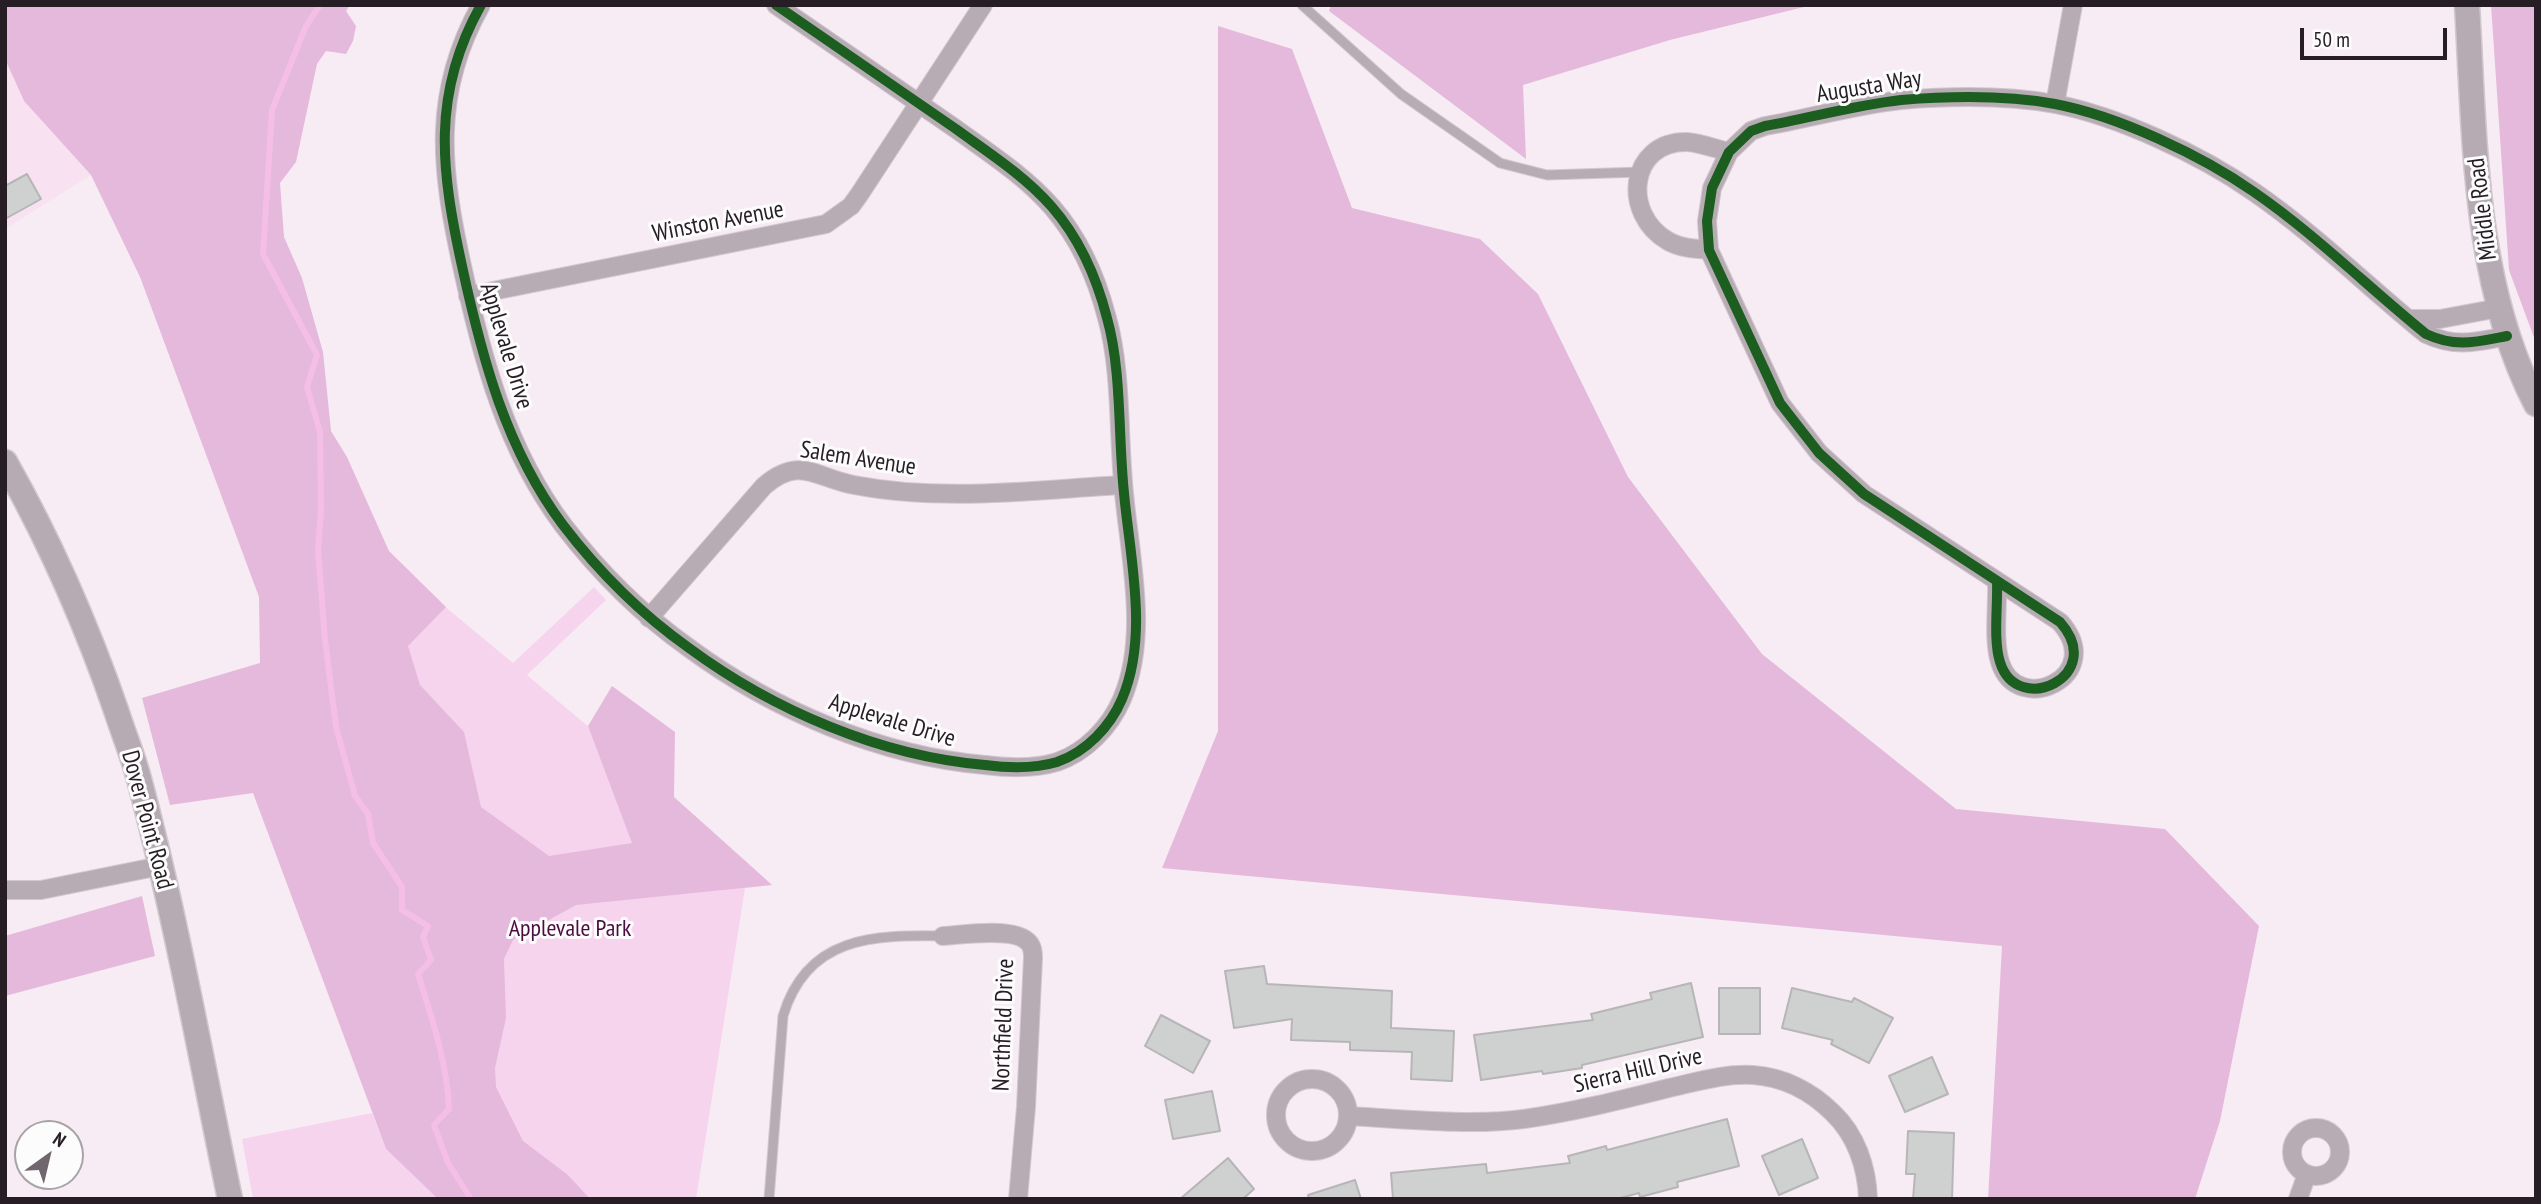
<!DOCTYPE html>
<style>
body{margin:0}
#map{position:relative;width:2541px;height:1204px;overflow:hidden;background:#f7ecf4;font-family:"PT Sans Narrow",sans-serif}
canvas{display:block}
.frame{position:absolute;inset:0;border:7px solid #271e25;pointer-events:none}
.north{position:absolute;left:14px;top:1120px;width:70px;height:70px;box-sizing:border-box;background:#fcfcfc;border:2px solid #a7a3a6;border-radius:50%;rotate:34deg;font-size:19px;font-weight:700;line-height:28px;text-align:center;color:#271e25}
.north::after{content:'';display:block;margin:auto;width:24px;height:32px;background:#70666d;clip-path:polygon(50% 0,100% 100%,50% 72%,0 100%)}
.scale{position:absolute;left:2300px;top:28px;width:147px;height:32px;box-sizing:border-box;border:4px solid #271e25;border-top:0;padding-left:9px;font-size:21px;line-height:24px;white-space:nowrap;color:#271e25;-webkit-text-stroke:5px #fcfcfc;paint-order:stroke}
</style>
<div id="map">
<canvas width="2541" height="1204"></canvas>
<div class="frame"></div>
<div class="north">N</div>
<div class="scale">50 m</div>
</div>
<script>
const c = document.querySelector('canvas').getContext('2d');
c.lineJoin = 'round';
function fill(path, color) {
  c.fillStyle = color;
  c.fill(path, 'evenodd');
}
function strokePath(path, color, width, dash) {
  c.strokeStyle = color;
  c.lineWidth = width;
  c.lineCap = dash ? 'butt' : 'round';
  c.setLineDash(dash || []);
  c.stroke(path);
}
function label(font, color, halo, rows, align = 'center') {
  c.font = font + ' "PT Sans Narrow",sans-serif';
  c.lineWidth = 6;
  c.setLineDash([]);
  c.textBaseline = 'middle';
  c.strokeStyle = halo;
  c.fillStyle = color;
  for (const [text, x, y, turn = 0] of rows) {
    c.save();
    c.translate(x, y);
    c.rotate((+turn || 0) * Math.PI / 180);
    c.textAlign = isNaN(turn) ? turn : align;
    if (halo) c.strokeText(text, 0, 0);
    c.fillText(text, 0, 0);
    c.restore();
  }
}
fill(new Path2D(`
 M 5,59 L 24,101 L 91,175 L 5,229 Z`), '#f8e1f1');
fill(new Path2D(`
 M 385,557 L 513,663 L 594,587 L 606,600 L 527,675 L 710,829 L 772,885 L 745,888 L 696,1199 L 486,1199 Z
 M 372,1113 L 386,1149 L 438,1199 L 253,1199 L 242,1139 Z`), '#f7d4ee');
fill(new Path2D(`
 M 5,5 L 350,5 L 346,11 L 356,26 L 353,41 L 346,54 L 326,51 L 317,64 L 296,162 L 280,183 L 284,237 L 302,278 L 323,352 L 331,431 L 347,457 L 389,551 L 446,607 L 408,646 L 420,685 L 464,732 L 481,807 L 549,856 L 632,843 L 588,726 L 612,686 L 675,732 L 674,797 L 772,885 L 576,905 L 513,940 L 504,959 L 506,1018 L 495,1068 L 496,1087 L 523,1141 L 568,1175 L 590,1199 L 438,1199 L 386,1149 L 253,793 L 170,805 L 142,698 L 260,663 L 259,597 L 140,277 L 91,175 L 24,101 L 5,59 Z
 M 1331,5 L 1812,5 L 1670,40 L 1523,85 L 1526,159 L 1329,11 Z
 M 2491,5 L 2536,5 L 2536,343 L 2509,270 Z
 M 1218,26 L 1292,49 L 1352,208 L 1480,239 L 1538,294 L 1628,477 L 1762,654 L 1956,809 L 2165,829 L 2259,926 L 2220,1121 L 2195,1199 L 1988,1199 L 2002,946 L 1162,868 L 1218,731 Z
 M 142,896 L 155,956 L 5,996 L 5,936 Z`), '#e5b9db');
strokePath(new Path2D(`
 M 320,5 L 306,26 L 272,110 L 263,254 L 317,355 L 307,387 L 320,432 L 321,510 L 318,550 L 325,640 L 336,727 L 355,796 L 368,814 L 373,843 L 402,887 L 402,910 L 428,926 L 423,937 L 431,960 L 418,974 C 432,1018 447,1062 449,1109 L 434,1125 L 448,1163 L 471,1199`), '#f5bee7', 6);
const building = new Path2D(`
 M 27,174 L 41,199 L 5,219 L 5,186 Z
 M 1264,966 L 1267,984 L 1392,991 L 1391,1028 L 1454,1031 L 1452,1081 L 1411,1079 L 1412,1052 L 1350,1050 L 1350,1042 L 1291,1040 L 1292,1019 L 1234,1028 L 1225,971 Z
 M 1691,983 L 1703,1037 L 1582,1065 L 1582,1068 L 1543,1074 L 1542,1071 L 1481,1080 L 1474,1035 L 1593,1020 L 1591,1014 L 1652,999 L 1650,993 Z
 M 1719,988 L 1760,988 L 1760,1034 L 1719,1034 Z
 M 1792,988 L 1852,1002 L 1854,998 L 1893,1018 L 1869,1063 L 1831,1044 L 1833,1040 L 1782,1028 Z
 M 1161,1015 L 1210,1041 L 1193,1073 L 1145,1046 Z
 M 1932,1057 L 1948,1094 L 1905,1112 L 1889,1076 Z
 M 1212,1091 L 1220,1131 L 1173,1139 L 1165,1100 Z
 M 1727,1119 L 1739,1166 L 1677,1182 L 1678,1187 L 1640,1197 L 1639,1193 L 1617,1199 L 1393,1199 L 1391,1173 L 1486,1164 L 1487,1173 L 1570,1163 L 1568,1156 L 1606,1146 L 1607,1150 Z
 M 1908,1131 L 1954,1133 L 1952,1199 L 1913,1199 L 1915,1174 L 1906,1174 Z
 M 1802,1139 L 1818,1178 L 1779,1195 L 1762,1156 Z
 M 1228,1158 L 1254,1189 L 1243,1199 L 1180,1199 Z
 M 1355,1180 L 1361,1199 L 1309,1199 L 1308,1195 Z`);
fill(building, '#cfd0d0');
strokePath(building, '#b6b6b6', 2);
const lane = new Path2D(`
 M 1302,5 L 1401,94 L 1500,163 L 1547,175 L 1641,172
 M 769,1199 L 783,1016 C 807,936 873,935 943,936`);
const street = new Path2D(`
 M 481,5 C 431,94 441,170 462,266 C 482,358 506,449 563,525 C 599,572 641,614 689,648 C 773,710 880,756 985,765 C 1008,768 1034,769 1057,762 C 1086,752 1110,727 1122,699 C 1149,636 1130,558 1124,493 C 1118,437 1122,371 1107,318 C 1097,279 1079,238 1052,207 C 1025,176 989,153 956,129 C 896,87 836,46 776,5
 M 2055,104 L 2073,5
 M 1709,250 C 1695,249 1680,248 1668,241 C 1621,214 1629,141 1687,142 C 1701,143 1716,149 1729,152
 M 468,296 L 826,224 L 851,206 L 859,195 L 983,5
 M 2408,319 L 2440,319 L 2499,308
 M 1997,581 C 1998,605 1993,640 2000,662 C 2017,718 2108,676 2060,622 L 1864,494 L 1819,453 L 1780,403 L 1709,250 L 1707,221 L 1712,188 L 1729,152 L 1751,131 L 1765,126 C 1810,118 1856,105 1901,100 C 1951,96 2006,95 2055,104 C 2118,116 2201,155 2254,192 C 2315,234 2368,287 2426,334 C 2456,348 2476,342 2507,336
 M 649,618 L 764,486 C 800,455 816,478 854,485 C 943,502 1033,490 1123,485
 M 5,890 L 41,890 L 160,866
 M 943,936 C 963,935 1021,925 1031,946 C 1033,950 1033,954 1033,958 L 1026,1107 L 1018,1199
 M1276 1115a36 36 0 1 1 72 0a36 36 0 1 1-72 0Z
 M 1348,1116 C 1402,1119 1471,1126 1524,1119 C 1573,1112 1621,1100 1669,1088 C 1696,1082 1725,1073 1753,1075 C 1783,1077 1811,1091 1833,1113 C 1856,1135 1867,1167 1868,1199
 M2292 1152a24 24 0 1 1 48 0a24 24 0 1 1-48 0Z
 M 2298,1199 L 2307,1174`);
const secondary = new Path2D(`
 M 2467,5 C 2475,139 2473,282 2536,404
 M 5,462 C 52,545 86,623 117,713 C 124,735 133,756 139,779 C 176,917 201,1059 230,1199`);
strokePath(lane, '#d1c8ce', 11);
strokePath(street, '#d1c8ce', 20);
strokePath(secondary, '#d1c8ce', 27);
strokePath(lane, '#b7abb4', 9);
strokePath(street, '#b7abb4', 18);
strokePath(secondary, '#b6abb3', 24);
strokePath(new Path2D(`
 M 481,5 C 431,94 441,170 462,266 C 482,358 506,449 563,525 C 599,572 641,614 689,648 C 773,710 880,756 985,765 C 1008,768 1034,769 1057,762 C 1086,752 1110,727 1122,699 C 1149,636 1130,558 1124,493 C 1118,437 1122,371 1107,318 C 1097,279 1079,238 1052,207 C 1025,176 989,153 956,129 C 896,87 836,46 776,5
 M 1997,581 C 1998,605 1993,640 2000,662 C 2017,718 2108,676 2060,622 L 1864,494 L 1819,453 L 1780,403 L 1709,250 L 1707,221 L 1712,188 L 1729,152 L 1751,131 L 1765,126 C 1810,118 1856,105 1901,100 C 1951,96 2006,95 2055,104 C 2118,116 2201,155 2254,192 C 2315,234 2368,287 2426,334 C 2456,348 2476,342 2507,336`), '#1b5e20', 10);
label('24px', '#271e25', '#fcfcfc', [
 ["Augusta Way",1869,87,-9],
 ["Middle Road",2483,209,-97],
 ["Winston Avenue",718,222,-11],
 ["Applevale Drive",506,346,73],
 ["Salem Avenue",858,459,9],
 ["Applevale Drive",892,721,17],
 ["Dover Point Road",147,820,75],
 ["Northfield Drive",1004,1025,-88],
 ["Sierra Hill Drive",1638,1071,-13]
]);
label('24px', '#4c0c41', '#fcfcfc', [
 ["Applevale Park",570,929]
]);
</script>
